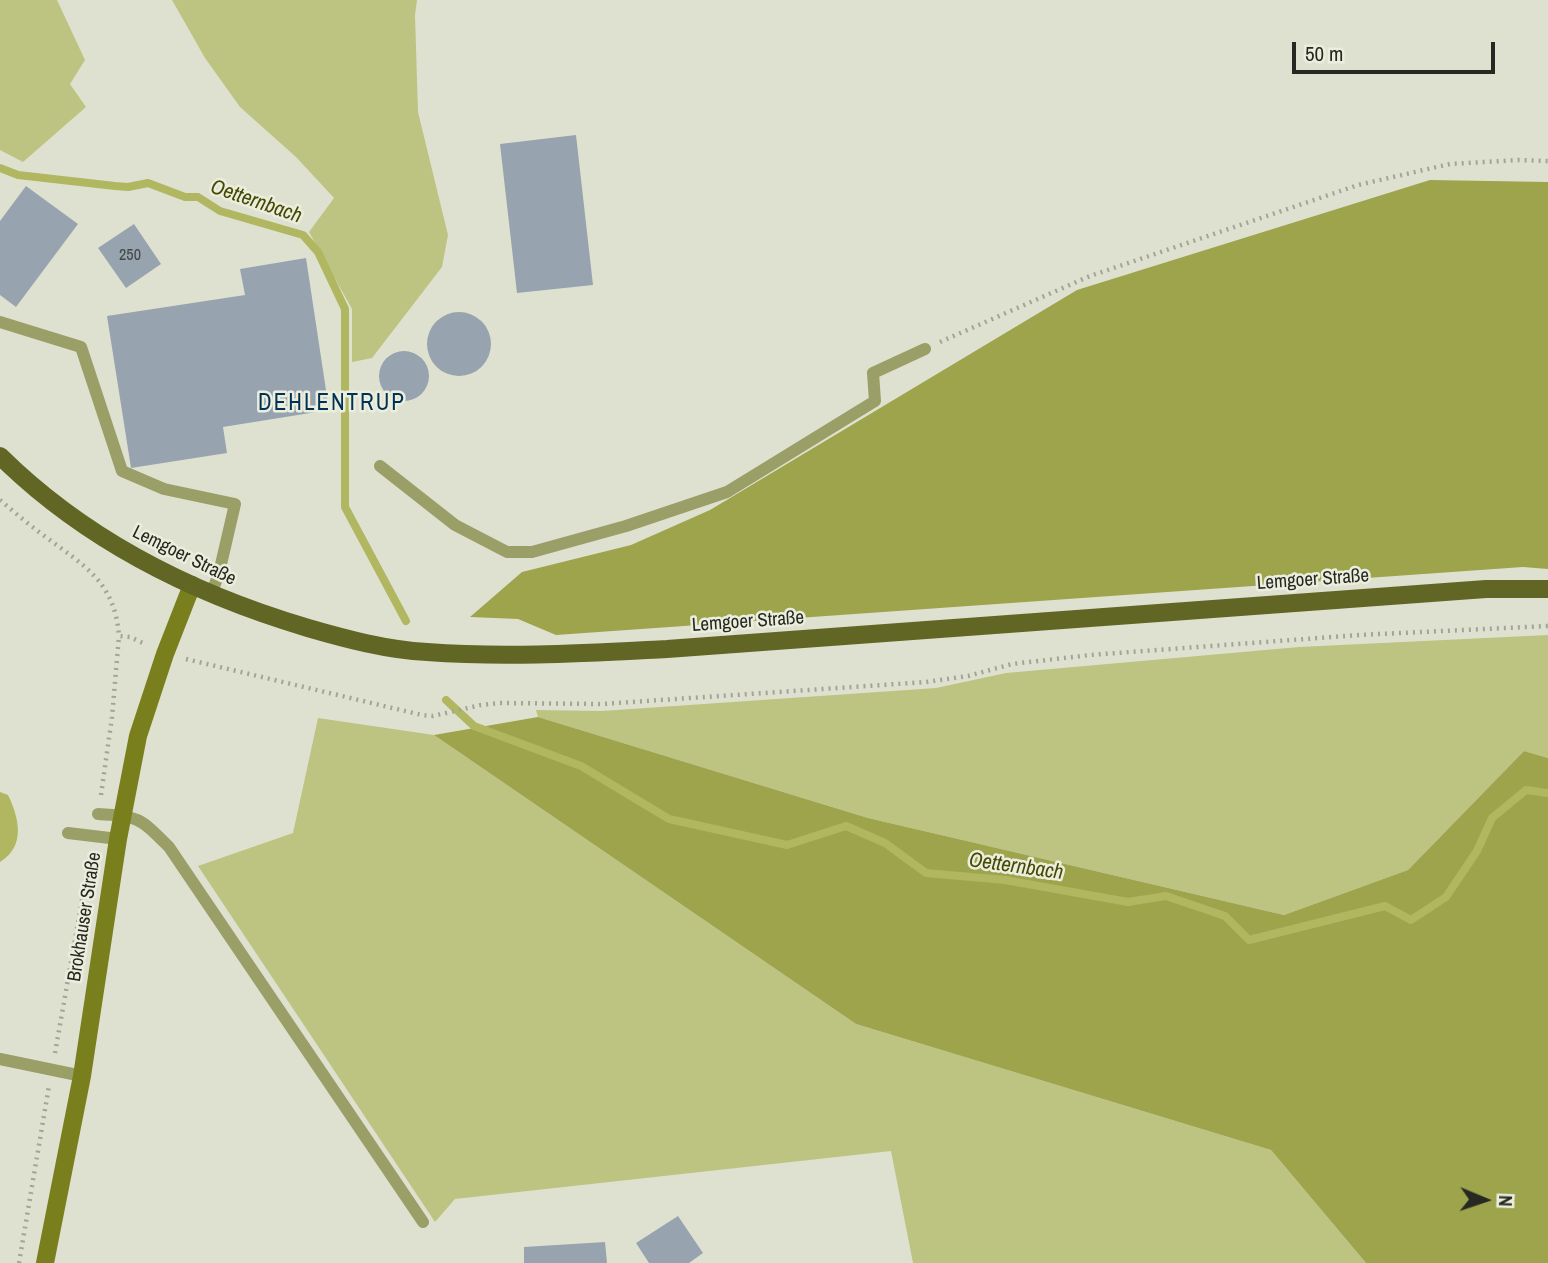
<!DOCTYPE html>
<meta charset="utf-8">
<style>
body{margin:0}
#map{position:relative;width:1548px;height:1263px;overflow:hidden;background:#dfe1d0;font-family:"Archivo Narrow",sans-serif}
canvas{display:block}
.north{position:absolute;left:1450px;top:1165px;width:70px;height:70px;-webkit-text-stroke:5px #eceedd;paint-order:stroke;rotate:92deg;font-size:19px;font-weight:700;line-height:28px;text-align:center;color:#272822}
.north::after{content:'';display:block;margin:auto;width:24px;height:32px;background:#272822;clip-path:polygon(50% 0,100% 100%,50% 72%,0 100%)}
.scale{position:absolute;left:1292px;top:42px;width:203px;height:32px;box-sizing:border-box;border:4px solid #272822;border-top:0;padding-left:9px;font-size:21px;line-height:24px;white-space:nowrap;color:#272822;-webkit-text-stroke:5px #eceedd;paint-order:stroke}
</style>
<div id="map">
<canvas width="1548" height="1263"></canvas>
<div class="north">N</div>
<div class="scale">50 m</div>
</div>
<script>
const c = document.querySelector('canvas').getContext('2d');
c.lineJoin = 'round';
function fill(path, color) {
  c.fillStyle = color;
  c.fill(path, 'evenodd');
}
function strokePath(path, color, width, dash) {
  c.strokeStyle = color;
  c.lineWidth = width;
  c.lineCap = dash ? 'butt' : 'round';
  c.setLineDash(dash || []);
  c.stroke(path);
}
function label(font, color, halo, rows, align = 'center') {
  c.font = font + ' "Archivo Narrow",sans-serif';
  c.lineWidth = 5;
  c.setLineDash([]);
  c.textBaseline = 'middle';
  c.strokeStyle = halo;
  c.fillStyle = color;
  for (const [text, x, y, turn = 0] of rows) {
    c.save();
    c.translate(x, y);
    c.rotate((+turn || 0) * Math.PI / 180);
    c.textAlign = isNaN(turn) ? turn : align;
    if (halo) c.strokeText(text, 0, 0);
    c.fillText(text, 0, 0);
    c.restore();
  }
}
fill(new Path2D(`
 M 0,0 L 57,0 L 85,60 L 70,84 L 86,107 L 23,162 L 0,150 Z
 M 172,0 L 417,0 L 415,15 L 418,112 L 448,235 L 442,267 L 372,358 L 352,362 L 352,309 L 309,232 L 334,198 L 296,157 L 240,107 L 205,58 Z
 M 1548,635 L 1548,758 L 1524,751 L 1408,870 L 1284,915 L 868,818 L 538,717 L 536,710 L 602,711 L 936,688 L 1006,673 L 1299,647 Z
 M 318,718 L 434,735 L 856,1024 L 1271,1150 L 1366,1263 L 913,1263 L 891,1151 L 455,1199 L 435,1222 L 198,866 L 293,833 Z`), '#bdc482');
fill(new Path2D(`
 M 1430,180 L 1548,182 L 1548,569 L 1523,567 L 556,635 L 518,619 L 470,617 L 522,572 L 631,545 L 710,510 L 1077,290 Z
 M 538,717 L 868,818 L 1284,915 L 1408,870 L 1524,751 L 1548,758 L 1548,1263 L 1366,1263 L 1271,1150 L 856,1024 L 434,735 Z`), '#9da44c');
fill(new Path2D(`
 M 0,792 L 8,795 C 19,818 26,846 0,862 Z`), '#b0b760');
strokePath(new Path2D(`
 M 0,168 L 18,175 L 115,186 L 128,187 L 148,183 L 185,197 L 198,197 L 220,211 L 303,235 L 318,252 L 345,309 L 345,507 L 406,621
 M 446,700 L 474,726 L 581,766 L 669,819 L 787,845 L 846,826 L 885,843 L 926,873 L 1005,880 L 1128,902 L 1166,896 L 1225,916 L 1249,940 L 1385,906 L 1411,920 L 1446,897 L 1477,851 L 1492,818 L 1526,790 L 1548,793`), '#b0b760', 8);
fill(new Path2D(`
 M 576,135 L 593,285 L 517,293 L 500,144 Z
 M 26,186 L 78,224 L 16,307 L 0,295 L 0,221 Z
 M 134,224 L 161,264 L 126,288 L 98,248 Z
 M 306,258 L 329,410 L 223,427 L 227,453 L 131,468 L 107,316 L 245,295 L 240,269 Z
 M427 344a32 32 0 1 1 64 0a32 32 0 1 1-64 0Z
 M379 376a25 25 0 1 1 50 0a25 25 0 1 1-50 0Z
 M 678,1216 L 703,1253 L 689,1263 L 649,1263 L 636,1243 Z
 M 605,1242 L 607,1263 L 524,1263 L 524,1247 Z`), '#97a4b0');
strokePath(new Path2D(`
 M 940,342 L 1090,276 L 1358,185 L 1450,164 L 1519,160 L 1548,161
 M 0,500 C 14,512 28,524 43,535 C 83,565 115,581 119,636 L 130,637 L 145,644
 M 186,659 L 422,715 L 433,716 L 481,705 L 500,703 L 602,704 L 926,682 L 968,676 L 1012,664 L 1090,655 L 1359,635 L 1548,626
 M 101,795 L 112,717 L 119,636
 M 55,1053 L 90,855
 M 19,1263 L 49,1086`), '#a3a497', 4.5, [2, 5]);
strokePath(new Path2D(`
 M 0,322 L 81,347 L 122,471 L 164,489 L 235,504 L 219,573 L 211,595
 M 380,466 L 455,525 L 507,552 L 532,552 L 626,526 L 727,492 L 875,401 L 873,373 L 925,349
 M 98,814 C 139,816 140,818 169,847 L 423,1222
 M 68,833 L 118,839
 M 0,1059 L 82,1076`), '#9a9f67', 12);
strokePath(new Path2D(`
 M 45,1263 L 82,1076 L 118,839 L 138,736 L 165,654 L 192,585`), '#797f1d', 18);
strokePath(new Path2D(`
 M 0,456 C 86,541 193,594 308,628 C 346,639 387,650 427,652 C 507,658 587,653 667,649 L 1486,589 L 1548,589`), '#616625', 18);
label('16px', '#434746', null, [
 ["250",130,256]
]);
label('19px', '#272822', '#eceedd', [
 ["Lemgoer Straße",184,556,26],
 ["Lemgoer Straße",1313,580,-4],
 ["Lemgoer Straße",748,622,-4],
 ["Brokhauser Straße",85,917,-81]
]);
label('italic 21px', '#454903', '#eceedd', [
 ["Oetternbach",256,202,19],
 ["Oetternbach",1016,867,8]
]);
c.letterSpacing = '2px';
label('23px', '#013154', '#eceedd', [
 ["DEHLENTRUP",332,404]
]);
c.letterSpacing = '0px';
</script>
